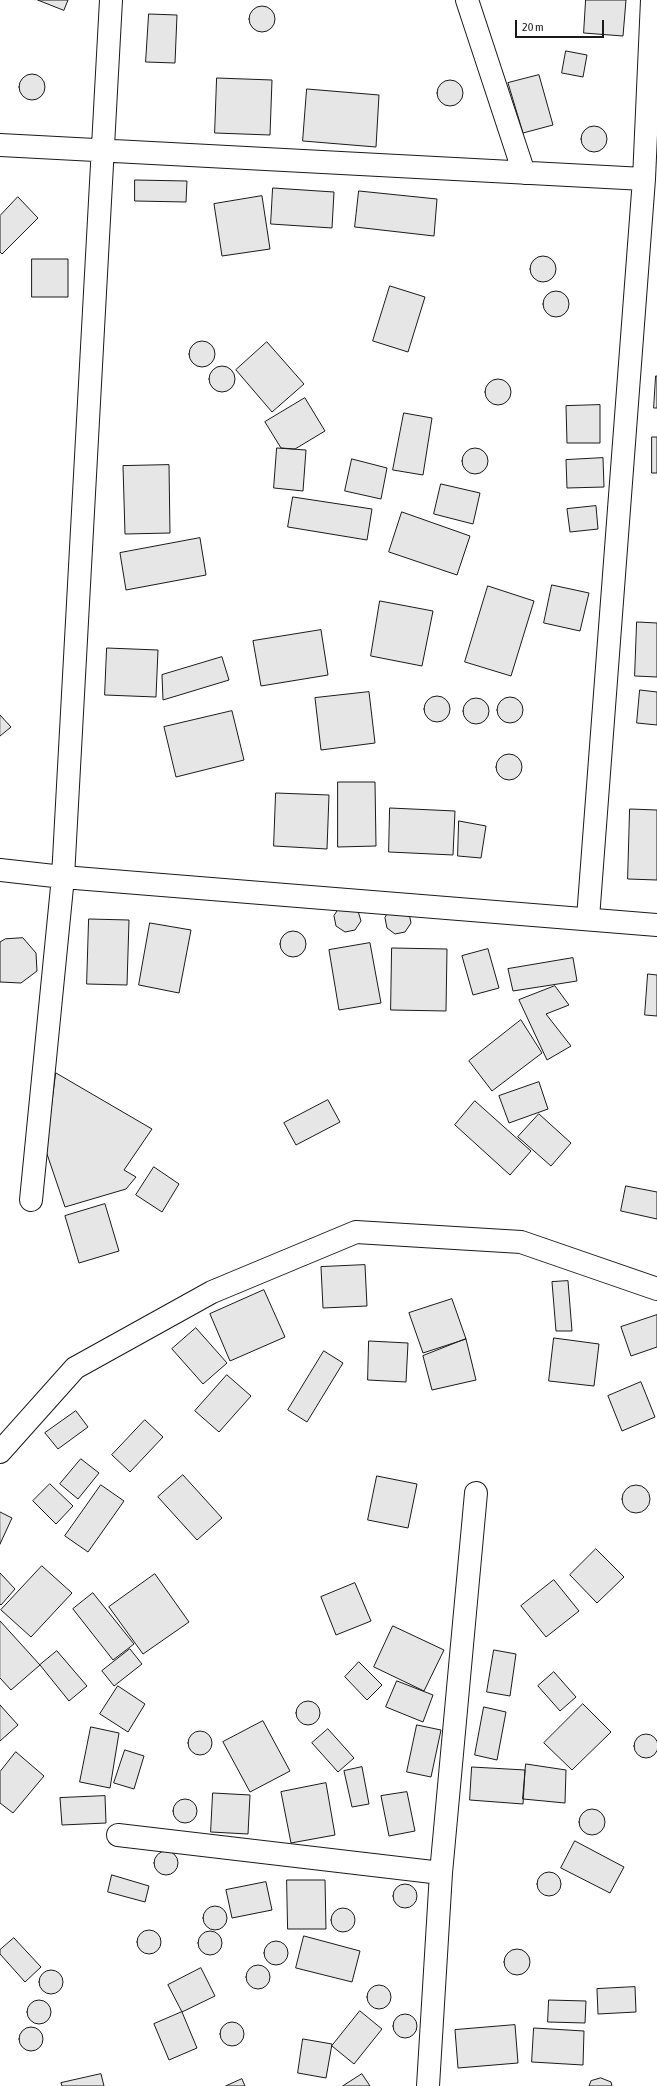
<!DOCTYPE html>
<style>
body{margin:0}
#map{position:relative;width:657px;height:2086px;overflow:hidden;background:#fff;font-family:"Asap Condensed",sans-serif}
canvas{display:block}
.scale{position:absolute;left:515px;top:20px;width:89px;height:18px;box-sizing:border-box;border:2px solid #1a1a1a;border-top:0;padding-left:5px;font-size:12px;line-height:14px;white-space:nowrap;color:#1a1a1a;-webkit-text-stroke:3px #fff;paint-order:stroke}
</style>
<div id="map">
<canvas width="657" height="2086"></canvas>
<div class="scale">20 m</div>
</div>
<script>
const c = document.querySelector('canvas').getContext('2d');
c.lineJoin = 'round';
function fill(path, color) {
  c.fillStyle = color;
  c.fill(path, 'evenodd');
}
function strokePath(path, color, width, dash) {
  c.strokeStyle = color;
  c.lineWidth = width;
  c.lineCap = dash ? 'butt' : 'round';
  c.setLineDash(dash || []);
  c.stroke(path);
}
const building = new Path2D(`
 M 38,0 L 68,0 L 64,10 Z
 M 586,0 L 626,0 L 623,36 L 584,33 Z
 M249 19a13 13 0 1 1 26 0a13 13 0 1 1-26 0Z
 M 149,14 L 177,15 L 175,63 L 146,62 Z
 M 566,51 L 587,55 L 583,77 L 562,73 Z
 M19 87a13 13 0 1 1 26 0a13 13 0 1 1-26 0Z
 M 539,75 L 553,125 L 523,133 L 508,83 Z
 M 217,78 L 272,80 L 270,135 L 215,133 Z
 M437 93a13 13 0 1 1 26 0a13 13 0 1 1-26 0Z
 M 307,89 L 379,95 L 376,147 L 303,141 Z
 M581 139a13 13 0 1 1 26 0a13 13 0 1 1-26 0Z
 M 135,180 L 187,181 L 186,202 L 135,201 Z
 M 273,188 L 334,192 L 332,228 L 271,224 Z
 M 359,191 L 437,199 L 434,236 L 355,227 Z
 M 262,196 L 270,249 L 222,256 L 214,204 Z
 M 18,197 L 38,218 L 2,254 L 0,252 L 0,216 Z
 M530 269a13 13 0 1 1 26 0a13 13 0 1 1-26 0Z
 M 32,259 L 68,259 L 68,297 L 32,297 Z
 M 390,286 L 425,297 L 408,352 L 373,341 Z
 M543 304a13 13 0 1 1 26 0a13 13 0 1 1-26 0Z
 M189 354a13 13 0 1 1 26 0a13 13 0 1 1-26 0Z
 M 267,342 L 304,384 L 272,412 L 236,370 Z
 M209 379a13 13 0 1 1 26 0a13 13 0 1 1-26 0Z
 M 656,376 L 657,376 L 657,408 L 654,408 Z
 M485 392a13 13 0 1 1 26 0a13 13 0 1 1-26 0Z
 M 305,398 L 325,431 L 295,449 L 281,448 L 265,422 Z
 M 600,405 L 600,443 L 567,443 L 566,406 Z
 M 404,413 L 432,418 L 423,475 L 393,470 Z
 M 652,437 L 657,437 L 657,473 L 652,473 Z
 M 277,448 L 306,450 L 303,491 L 274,488 Z
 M462 461a13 13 0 1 1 26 0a13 13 0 1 1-26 0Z
 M 603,458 L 604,487 L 567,488 L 566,460 Z
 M 352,459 L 387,468 L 381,499 L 345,491 Z
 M 169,465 L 170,533 L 125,534 L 123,466 Z
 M 441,484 L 480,493 L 473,524 L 434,514 Z
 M 293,497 L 372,509 L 367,540 L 288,527 Z
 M 596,506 L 598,529 L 570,532 L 567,509 Z
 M 402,512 L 470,536 L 457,575 L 389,552 Z
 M 200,538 L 206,575 L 126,590 L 120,553 Z
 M 552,585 L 589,593 L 580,631 L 544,623 Z
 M 488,586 L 534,601 L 511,676 L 465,662 Z
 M 380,601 L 433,611 L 422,666 L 371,656 Z
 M 637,622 L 657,623 L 657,677 L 635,676 Z
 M 321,630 L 328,675 L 261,686 L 253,641 Z
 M 107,648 L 158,650 L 156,697 L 105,695 Z
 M 222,657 L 229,680 L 163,700 L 162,675 Z
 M 640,690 L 657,692 L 657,725 L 637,723 Z
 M 369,692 L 375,743 L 321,750 L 315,698 Z
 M424 709a13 13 0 1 1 26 0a13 13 0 1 1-26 0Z
 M497 710a13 13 0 1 1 26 0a13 13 0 1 1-26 0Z
 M463 711a13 13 0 1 1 26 0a13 13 0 1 1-26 0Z
 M 232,711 L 244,760 L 176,777 L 164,727 Z
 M 0,715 L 11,727 L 0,736 Z
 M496 767a13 13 0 1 1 26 0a13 13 0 1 1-26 0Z
 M 338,782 L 375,782 L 376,846 L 338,847 Z
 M 276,793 L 329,795 L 327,849 L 274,846 Z
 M 390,808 L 455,811 L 453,855 L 389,852 Z
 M 630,809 L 657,810 L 657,880 L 628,879 Z
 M 459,821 L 486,826 L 481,858 L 458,856 Z
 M 340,907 L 358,911 L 361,921 L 355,930 L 345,932 L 336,926 L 334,916 Z
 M 390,909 L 409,913 L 411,923 L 405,932 L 395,934 L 387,928 L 385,918 Z
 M 89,919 L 129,920 L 127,985 L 87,984 Z
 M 150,923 L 191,930 L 179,993 L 139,985 Z
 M280 944a13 13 0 1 1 26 0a13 13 0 1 1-26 0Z
 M 23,938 L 36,953 L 37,971 L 21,983 L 0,982 L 0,942 L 5,939 Z
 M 370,943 L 381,1003 L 339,1010 L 329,950 Z
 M 392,948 L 447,949 L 446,1011 L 391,1010 Z
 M 488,949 L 499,988 L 473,995 L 462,956 Z
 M 573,958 L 577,981 L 513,991 L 508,969 Z
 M 648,974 L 657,975 L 657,1016 L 645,1015 Z
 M 555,986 L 569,1005 L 546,1014 L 571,1046 L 547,1060 L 519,1000 Z
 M 521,1020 L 542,1053 L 492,1091 L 469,1061 Z
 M 56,1073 L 152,1129 L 124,1170 L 136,1177 L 126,1189 L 65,1207 L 46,1151 Z
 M 539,1082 L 548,1109 L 509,1123 L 499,1096 Z
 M 328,1100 L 340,1122 L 296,1145 L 284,1123 Z
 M 475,1101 L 531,1151 L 510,1175 L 455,1125 Z
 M 539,1114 L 571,1143 L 551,1166 L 518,1137 Z
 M 154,1167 L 179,1184 L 162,1212 L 136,1195 Z
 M 626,1186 L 657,1192 L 657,1219 L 621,1211 Z
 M 105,1204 L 119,1251 L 79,1263 L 65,1216 Z
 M 365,1265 L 367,1306 L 323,1308 L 321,1267 Z
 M 568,1281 L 572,1331 L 556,1331 L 552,1282 Z
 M 264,1290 L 285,1337 L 230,1361 L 210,1314 Z
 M 452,1299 L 466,1339 L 423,1353 L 409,1313 Z
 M 657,1315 L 657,1347 L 631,1356 L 621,1327 Z
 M 196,1328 L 227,1363 L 203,1384 L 172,1349 Z
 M 554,1338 L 599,1344 L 594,1386 L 549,1381 Z
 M 466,1339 L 476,1380 L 432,1390 L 423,1356 Z
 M 369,1341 L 408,1343 L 406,1382 L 368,1380 Z
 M 324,1351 L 343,1363 L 307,1422 L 288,1410 Z
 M 227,1375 L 251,1396 L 219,1432 L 195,1411 Z
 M 641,1382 L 655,1417 L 622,1431 L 608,1396 Z
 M 76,1411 L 88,1427 L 58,1449 L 45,1433 Z
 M 145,1420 L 163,1437 L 130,1472 L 112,1455 Z
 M 81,1459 L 99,1473 L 78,1499 L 60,1484 Z
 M 183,1475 L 222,1518 L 197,1540 L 158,1497 Z
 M 377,1476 L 417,1484 L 408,1528 L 368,1520 Z
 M 50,1484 L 73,1506 L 56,1524 L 33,1501 Z
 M622 1499a14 14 0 1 1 28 0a14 14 0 1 1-28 0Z
 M 101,1485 L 124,1501 L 88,1552 L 65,1536 Z
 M 0,1512 L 12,1518 L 0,1544 Z
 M 596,1549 L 624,1577 L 597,1603 L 570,1575 Z
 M 42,1566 L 72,1593 L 31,1637 L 1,1610 Z
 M 0,1573 L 15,1589 L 1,1605 L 0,1604 Z
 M 155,1574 L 189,1622 L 143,1654 L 109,1607 Z
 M 554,1580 L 579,1611 L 546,1637 L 521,1606 Z
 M 355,1583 L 371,1621 L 336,1635 L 321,1597 Z
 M 93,1593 L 134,1644 L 113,1660 L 73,1609 Z
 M 0,1621 L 40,1665 L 11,1690 L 0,1678 Z
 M 393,1626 L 444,1650 L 424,1691 L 374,1667 Z
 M 130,1649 L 142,1664 L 114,1686 L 102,1671 Z
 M 494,1650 L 516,1654 L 510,1696 L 487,1692 Z
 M 57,1651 L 87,1686 L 69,1701 L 40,1665 Z
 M 359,1662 L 382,1685 L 367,1700 L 345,1677 Z
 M 554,1672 L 576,1697 L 560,1711 L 538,1686 Z
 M 397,1681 L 433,1695 L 423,1722 L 386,1707 Z
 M 118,1686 L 145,1704 L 128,1732 L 100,1714 Z
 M296 1713a12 12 0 1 1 24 0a12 12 0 1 1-24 0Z
 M 583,1704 L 611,1732 L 572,1770 L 544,1743 Z
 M 0,1705 L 18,1725 L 0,1741 Z
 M 484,1707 L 506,1712 L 497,1760 L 475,1755 Z
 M 263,1721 L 290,1771 L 250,1792 L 223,1742 Z
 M 417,1725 L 441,1730 L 431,1777 L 407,1772 Z
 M 91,1727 L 119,1733 L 110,1788 L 80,1782 Z
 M 328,1729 L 354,1758 L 338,1772 L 312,1743 Z
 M188 1743a12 12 0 1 1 24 0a12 12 0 1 1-24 0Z
 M634 1746a12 12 0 1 1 24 0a12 12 0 1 1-24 0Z
 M 125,1750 L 144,1756 L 134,1789 L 114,1783 Z
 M 16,1752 L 44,1776 L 13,1813 L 0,1803 L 0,1772 Z
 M 526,1764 L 566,1770 L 565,1803 L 523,1799 Z
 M 362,1767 L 369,1804 L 352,1807 L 344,1771 Z
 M 472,1767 L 525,1770 L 523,1804 L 470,1800 Z
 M 326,1783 L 335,1835 L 291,1843 L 281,1792 Z
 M 407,1792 L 415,1831 L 389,1836 L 381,1796 Z
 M 213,1793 L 250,1795 L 248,1834 L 211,1832 Z
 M 105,1796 L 106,1823 L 62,1825 L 60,1798 Z
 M173 1811a12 12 0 1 1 24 0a12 12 0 1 1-24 0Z
 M579 1822a13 13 0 1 1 26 0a13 13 0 1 1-26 0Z
 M 575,1841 L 624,1867 L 610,1893 L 561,1868 Z
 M154 1863a12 12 0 1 1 24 0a12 12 0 1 1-24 0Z
 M537 1884a12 12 0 1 1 24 0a12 12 0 1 1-24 0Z
 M 112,1875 L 149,1886 L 145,1902 L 108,1892 Z
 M 287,1880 L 325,1880 L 326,1929 L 288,1929 Z
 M 266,1882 L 272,1910 L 232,1918 L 226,1890 Z
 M393 1896a12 12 0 1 1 24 0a12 12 0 1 1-24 0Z
 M203 1918a12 12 0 1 1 24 0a12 12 0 1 1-24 0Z
 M331 1920a12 12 0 1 1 24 0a12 12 0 1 1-24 0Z
 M137 1942a12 12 0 1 1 24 0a12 12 0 1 1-24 0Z
 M198 1943a12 12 0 1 1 24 0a12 12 0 1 1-24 0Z
 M 304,1936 L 360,1951 L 352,1982 L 296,1968 Z
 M 14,1938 L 41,1967 L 25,1982 L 0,1954 L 0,1950 Z
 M264 1953a12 12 0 1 1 24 0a12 12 0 1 1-24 0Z
 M504 1962a13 13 0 1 1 26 0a13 13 0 1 1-26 0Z
 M246 1977a12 12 0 1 1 24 0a12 12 0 1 1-24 0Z
 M 201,1968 L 215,1996 L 182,2012 L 168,1985 Z
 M39 1982a12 12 0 1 1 24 0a12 12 0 1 1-24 0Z
 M367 1997a12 12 0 1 1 24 0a12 12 0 1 1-24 0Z
 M 635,1987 L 636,2012 L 598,2014 L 597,1989 Z
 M27 2012a12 12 0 1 1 24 0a12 12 0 1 1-24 0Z
 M 549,2000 L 586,2001 L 585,2023 L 548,2022 Z
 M 360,2011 L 382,2029 L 354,2064 L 332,2046 Z
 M 182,2012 L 197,2048 L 169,2060 L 154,2024 Z
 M393 2026a12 12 0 1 1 24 0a12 12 0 1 1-24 0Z
 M220 2034a12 12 0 1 1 24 0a12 12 0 1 1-24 0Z
 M 515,2025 L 518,2063 L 458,2068 L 455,2030 Z
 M19 2039a12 12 0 1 1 24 0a12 12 0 1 1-24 0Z
 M 534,2028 L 584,2031 L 583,2065 L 532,2062 Z
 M 303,2039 L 332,2044 L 326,2078 L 298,2073 Z
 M 101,2074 L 104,2086 L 62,2086 L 61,2083 Z
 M 362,2074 L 370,2086 L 343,2086 Z
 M 601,2078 L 611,2082 L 612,2086 L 589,2086 L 591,2081 Z
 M 242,2079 L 245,2086 L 226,2086 Z`);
fill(building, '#e6e6e6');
strokePath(building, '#1a1a1a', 1);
const minor = new Path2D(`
 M 467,0 L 524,173
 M 0,145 L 644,179
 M 0,870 L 63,877 L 657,925
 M 588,918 L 644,179 L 652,0
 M 31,1200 L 63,877 L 111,0
 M 0,1452 L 75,1368 L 212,1292 L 356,1232 L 521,1242 L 657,1289
 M 118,1835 L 441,1873
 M 428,2086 L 441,1873 L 476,1493`);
strokePath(minor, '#1a1a1a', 24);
strokePath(minor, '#fff', 22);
</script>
